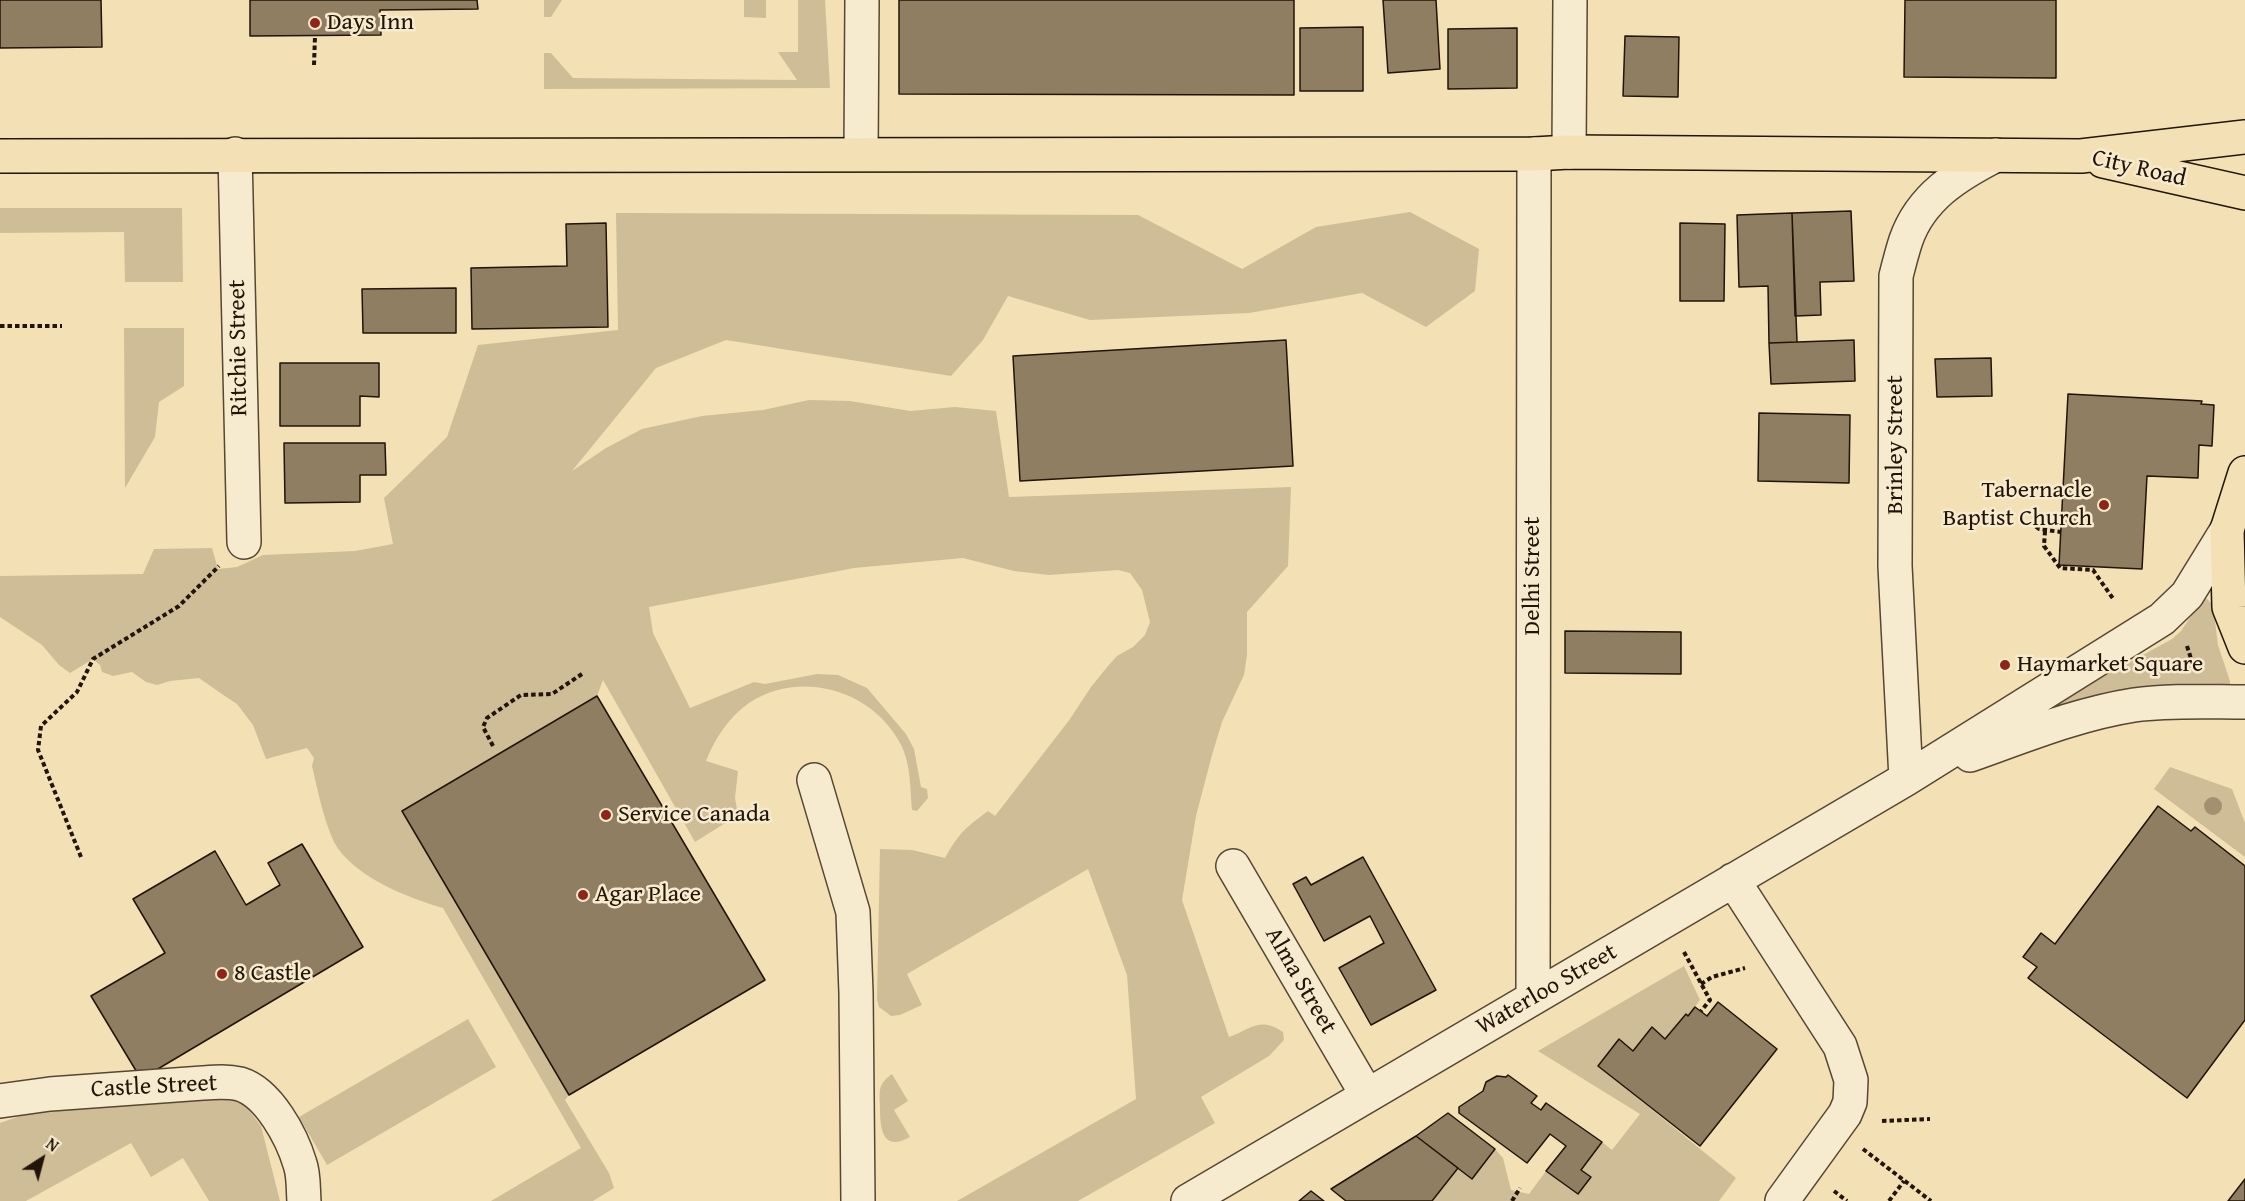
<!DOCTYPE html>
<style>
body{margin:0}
#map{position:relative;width:2245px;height:1201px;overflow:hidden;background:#f3e0b5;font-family:"Gentium Book Plus",serif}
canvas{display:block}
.north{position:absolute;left:12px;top:1129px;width:60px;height:60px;-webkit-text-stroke:4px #f7ebcf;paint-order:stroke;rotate:36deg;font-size:16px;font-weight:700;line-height:24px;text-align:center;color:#221407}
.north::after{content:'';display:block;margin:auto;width:21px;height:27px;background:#221407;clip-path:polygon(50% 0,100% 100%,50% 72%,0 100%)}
</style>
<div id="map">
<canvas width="2245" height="1201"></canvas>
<div class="north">N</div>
</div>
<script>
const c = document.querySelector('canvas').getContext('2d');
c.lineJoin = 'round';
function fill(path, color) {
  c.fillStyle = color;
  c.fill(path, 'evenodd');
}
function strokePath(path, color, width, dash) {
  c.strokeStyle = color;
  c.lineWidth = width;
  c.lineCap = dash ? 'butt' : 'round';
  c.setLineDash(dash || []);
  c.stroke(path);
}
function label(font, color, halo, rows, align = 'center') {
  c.font = font + ' "Gentium Book Plus",serif';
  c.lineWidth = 5;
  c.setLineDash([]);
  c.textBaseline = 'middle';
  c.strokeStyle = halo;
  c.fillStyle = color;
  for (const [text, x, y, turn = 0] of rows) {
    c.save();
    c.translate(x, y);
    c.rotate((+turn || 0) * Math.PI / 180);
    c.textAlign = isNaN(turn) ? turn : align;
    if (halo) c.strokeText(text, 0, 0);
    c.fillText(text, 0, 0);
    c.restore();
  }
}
fill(new Path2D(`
 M 544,0 L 562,0 L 551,17 L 544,17 Z
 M 744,0 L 766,0 L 766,18 L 744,17 Z
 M 798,0 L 825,0 L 830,88 L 544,89 L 544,53 L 551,53 L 573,78 L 797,80 L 778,52 L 798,52 Z
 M 0,208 L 182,208 L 183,282 L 125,282 L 124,232 L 0,233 Z
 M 1410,212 L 1479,249 L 1475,291 L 1426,327 L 1362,293 L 1249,313 L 1090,320 L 1008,296 L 983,340 L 951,376 L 726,340 L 656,368 L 572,471 L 606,448 L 642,429 L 702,416 L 763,410 L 809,400 L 850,401 L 910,411 L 955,407 L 996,411 L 1009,497 L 1291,487 L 1288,566 L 1247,612 L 1247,655 L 1244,675 L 1222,722 L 1212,755 L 1196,816 L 1182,900 L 1229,1037 C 1251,1029 1260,1016 1283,1032 L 1284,1040 L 1269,1056 L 1201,1097 L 1215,1123 L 1078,1201 L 957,1201 L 1136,1099 L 1127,975 L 1088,869 L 907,974 L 922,1005 L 900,1015 L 891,1016 L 879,1007 L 877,1000 L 880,849 L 912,850 L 945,858 C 959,833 965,828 988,811 L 995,816 L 1070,719 L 1091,687 L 1108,666 L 1117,656 L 1133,647 L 1145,635 L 1150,622 L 1142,590 L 1130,573 L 1118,570 L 1049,575 L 1014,571 L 963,558 L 854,568 L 649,607 L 653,633 L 690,708 L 754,682 L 765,684 L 817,674 L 838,675 L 867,688 L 906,734 L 914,749 L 921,787 L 927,789 L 928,798 L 917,811 L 912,810 C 910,787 911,763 900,743 C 872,690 800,669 749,703 C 729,717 715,738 706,761 L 738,771 L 735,798 L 738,815 L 695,842 L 603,680 L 597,696 L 403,810 L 569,1095 L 565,1100 L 609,1173 L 614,1188 L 593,1201 L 491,1201 L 581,1148 L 443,908 C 408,898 352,876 334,842 C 323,818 318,791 312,766 L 314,758 L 307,748 L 266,759 L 253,725 L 237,704 L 219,692 L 199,678 L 170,681 L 157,685 L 146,682 L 132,672 L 113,676 L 102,672 L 100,665 L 93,659 L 70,673 L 59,665 L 42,645 L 0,617 L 0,576 L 143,574 L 154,549 L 212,548 L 218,569 L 237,567 L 263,555 L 355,551 L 393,544 L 384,498 L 447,437 L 478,345 L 618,330 L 616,213 L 1138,215 L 1242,269 L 1316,227 Z
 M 124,328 L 184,328 L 184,386 L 159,402 L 155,437 L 125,488 Z
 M 2207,599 L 2213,605 L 2218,645 L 2230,681 L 2230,688 L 1962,750 L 2079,690 L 2172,639 L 2181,631 L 2202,600 Z
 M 2170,767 L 2232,789 L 2245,823 L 2245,857 L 2154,789 Z
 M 1684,966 L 1700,1000 L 1688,1016 L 1685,1014 L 1665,1039 L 1651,1028 L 1633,1050 L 1618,1040 L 1598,1066 L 1736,1178 L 1719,1201 L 1432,1201 L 1458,1168 L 1472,1179 L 1495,1149 L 1503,1158 L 1511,1190 L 1529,1194 L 1546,1171 L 1579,1194 L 1591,1177 L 1581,1170 L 1602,1142 L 1612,1150 L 1640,1114 L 1538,1051 Z
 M 468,1019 L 496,1067 L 327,1165 L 299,1117 Z
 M 892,1074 L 908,1101 L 894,1110 L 910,1137 C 883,1152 880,1130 880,1108 C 880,1101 878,1091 882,1084 C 884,1080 888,1077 892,1074 Z
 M 209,1094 L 242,1101 L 261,1126 L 280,1201 L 209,1201 L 183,1158 L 151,1177 L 131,1143 L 26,1201 L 0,1201 L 0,1123 L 23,1115 Z`), '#cfbd97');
const building = new Path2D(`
 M 0,0 L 101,0 L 102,47 L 0,48 Z
 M 250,0 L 477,0 L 478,9 L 380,10 L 381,35 L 250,36 Z
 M 899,0 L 1294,0 L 1294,95 L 899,94 Z
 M 1383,0 L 1436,0 L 1440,69 L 1388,73 Z
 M 1905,0 L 2056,0 L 2056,78 L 1904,77 Z
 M 1363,27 L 1363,91 L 1300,91 L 1300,28 Z
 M 1517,28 L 1517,88 L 1448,89 L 1448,29 Z
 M 1625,36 L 1679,37 L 1678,97 L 1623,96 Z
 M 1851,211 L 1854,281 L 1820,282 L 1821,315 L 1795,316 L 1792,213 Z
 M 1792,213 L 1797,342 L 1769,343 L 1768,286 L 1739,287 L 1737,215 Z
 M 606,223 L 608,327 L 472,329 L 471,268 L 567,266 L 566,224 Z
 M 1680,223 L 1725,224 L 1724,301 L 1680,301 Z
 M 456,288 L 456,333 L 363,333 L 362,289 Z
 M 1286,340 L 1293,466 L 1020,481 L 1013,356 Z
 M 1854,340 L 1855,381 L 1771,384 L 1769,343 Z
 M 1991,358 L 1992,396 L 1937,397 L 1935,359 Z
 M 280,363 L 379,363 L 379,397 L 360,396 L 360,426 L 280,426 Z
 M 2068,394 L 2202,401 L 2201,404 L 2214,405 L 2212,446 L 2199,445 L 2198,478 L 2147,476 L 2142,569 L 2059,565 Z
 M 1759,413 L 1850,415 L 1849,483 L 1758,481 Z
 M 284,443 L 385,443 L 386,475 L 360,475 L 360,502 L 285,503 Z
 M 1565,631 L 1681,632 L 1681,674 L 1565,673 Z
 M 597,696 L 765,980 L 569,1095 L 402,811 Z
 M 2158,806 L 2191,831 L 2195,827 L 2245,866 L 2245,1020 L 2187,1098 L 2028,978 L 2037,967 L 2023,957 L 2041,933 L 2055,944 Z
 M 302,844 L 363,947 L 141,1079 L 91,996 L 165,953 L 133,899 L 215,851 L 246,905 L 280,885 L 268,863 Z
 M 1363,857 L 1436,990 L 1371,1025 L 1339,968 L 1384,943 L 1370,916 L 1324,941 L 1293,884 L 1306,877 L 1311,885 Z
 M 1718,1002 L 1777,1049 L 1700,1146 L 1598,1066 L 1619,1039 L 1633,1051 L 1652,1027 L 1665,1039 L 1686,1014 L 1688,1016 L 1695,1007 L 1707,1016 Z
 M 1508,1075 L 1537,1096 L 1531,1103 L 1541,1110 L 1546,1103 L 1602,1142 L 1581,1170 L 1591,1177 L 1578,1194 L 1546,1171 L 1566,1146 L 1550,1134 L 1527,1163 L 1459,1113 L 1459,1107 L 1483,1091 L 1486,1082 L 1497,1076 L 1506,1077 Z
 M 1448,1113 L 1495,1149 L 1472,1179 L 1416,1136 Z
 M 1416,1136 L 1458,1168 L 1432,1201 L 1346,1201 L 1331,1189 Z
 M 2245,1179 L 2245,1201 L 2228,1201 Z
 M 1311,1191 L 1324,1201 L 1299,1201 Z`);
fill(building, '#8f7e61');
strokePath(building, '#221407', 1.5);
const minor = new Path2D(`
 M 1569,152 L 1570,0
 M 235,154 L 244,542
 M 861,154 L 862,0
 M 1970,755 C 2024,736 2077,714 2134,705 C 2170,700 2209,702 2245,702
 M 1906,779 L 1895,566 L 1896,276 C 1899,264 1902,252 1906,240 C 1921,197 1957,175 1996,155
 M 814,780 L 853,912 L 856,993 L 858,1201
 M 1233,866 L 1367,1095
 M 1733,880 L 1840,1046 L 1851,1080 L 1850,1102 L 1845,1114 L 1782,1201
 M 1533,998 L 1534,154
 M 0,1101 L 50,1094 L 203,1083 C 216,1082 228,1081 240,1084 C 269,1093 292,1137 300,1164 C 304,1175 303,1189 304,1201
 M 1188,1201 L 1906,779 L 2162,619 L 2187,595 L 2227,530`);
const major = new Path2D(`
 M 0,156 L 1534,154 L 1569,152 L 2081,156 L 2245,137
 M 2103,161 L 2245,193
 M 2245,473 L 2227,530 L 2229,607 L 2245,647`);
strokePath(minor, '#564732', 36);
strokePath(major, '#221407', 36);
strokePath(new Path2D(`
 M 314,65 L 315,36
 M 0,326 L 62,326
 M 2030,522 L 2039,529 L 2061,532
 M 2045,531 L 2044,546 L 2060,568 L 2093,570 L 2114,600
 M 2187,646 L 2193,665
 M 493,746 L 483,727 L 487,718 L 521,695 L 552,694 L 582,674
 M 81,857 L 38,750 L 41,726 L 77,692 L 93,659 L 179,606 L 219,566
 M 1684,952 L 1710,1000 L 1701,1011
 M 1701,984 L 1712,977 L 1745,968
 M 1882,1121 L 1930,1119
 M 1863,1149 L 1931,1201
 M 1834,1191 L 1847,1201
 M 1512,1201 L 1520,1188
 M 1889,1201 L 1904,1181`), '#221407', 4, [4.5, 3]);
strokePath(minor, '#f7ebcf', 33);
strokePath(major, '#f3e0b5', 33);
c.fillStyle = '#a29071';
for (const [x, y] of [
 [2213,806]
]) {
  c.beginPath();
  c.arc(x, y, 9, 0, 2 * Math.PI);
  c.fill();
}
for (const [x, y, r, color] of [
 [315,23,6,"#8f2418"],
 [2104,505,6,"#8f2418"],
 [2005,665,6,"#8f2418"],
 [606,815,6,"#8f2418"],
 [583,895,6,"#8f2418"],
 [222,974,6,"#8f2418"]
]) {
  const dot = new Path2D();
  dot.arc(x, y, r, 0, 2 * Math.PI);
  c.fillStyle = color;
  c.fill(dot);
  strokePath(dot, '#f7ebcf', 2);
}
label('24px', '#221407', '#f7ebcf', [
 ["Days Inn",327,23],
 ["Tabernacle",2092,491,"right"],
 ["Baptist Church",2092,519,"right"],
 ["Haymarket Square",2017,665],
 ["Service Canada",618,815],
 ["Agar Place",595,895],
 ["8 Castle",234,974]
], 'left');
label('24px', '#221407', '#f7ebcf', [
 ["City Road",2139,169,13],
 ["Ritchie Street",239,348,-91],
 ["Brinley Street",1896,445,-90],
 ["Delhi Street",1533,576,-90],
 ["Alma Street",1300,981,60],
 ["Waterloo Street",1547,990,-30],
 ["Castle Street",154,1087,-3]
]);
</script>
